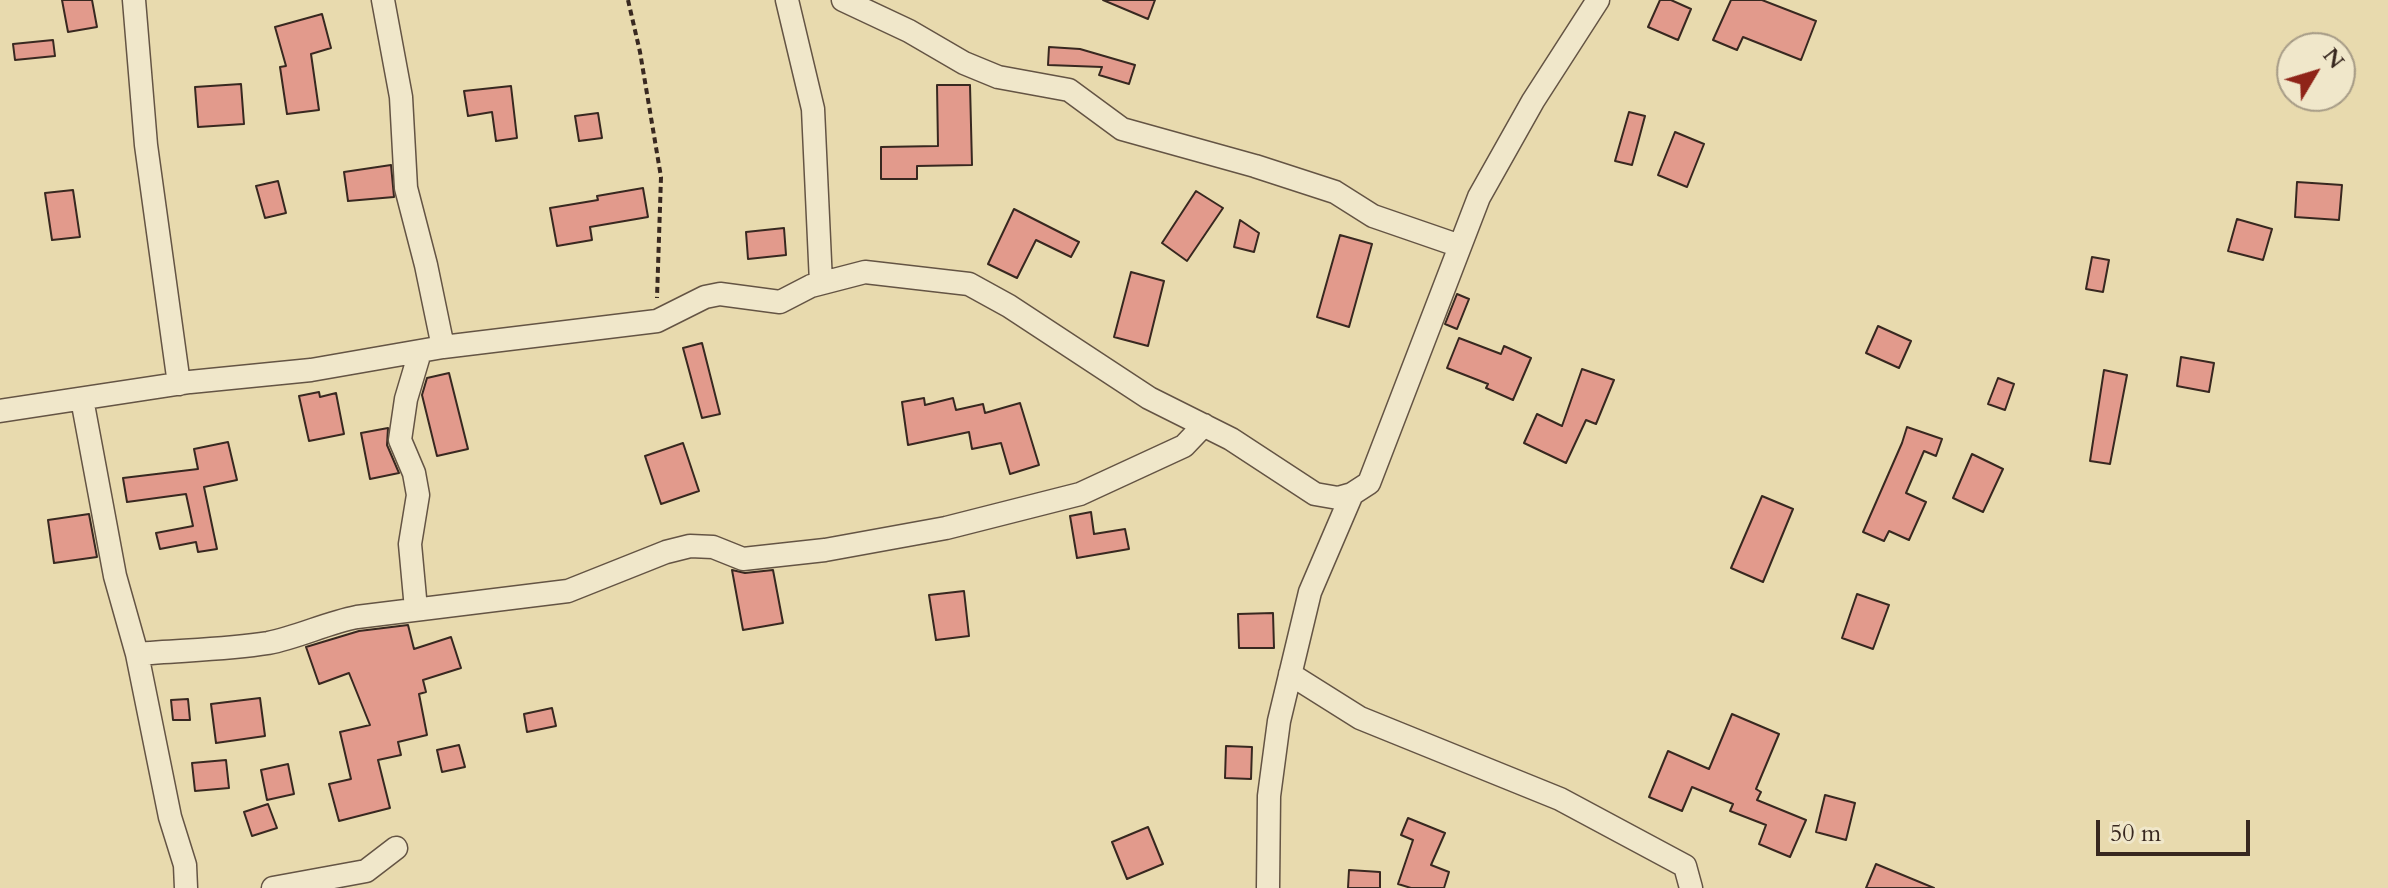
<!DOCTYPE html>
<style>
body{margin:0}
#map{position:relative;width:2388px;height:888px;overflow:hidden;background:#e8daae;font-family:Cardo,serif}
canvas{display:block}
.north{position:absolute;left:2276px;top:32px;width:80px;height:80px;box-sizing:border-box;background:#f0e7ca;border:2px solid #a69b86;border-radius:50%;rotate:52deg;font-size:22px;font-weight:700;line-height:32px;text-align:center;color:#382820}
.north::after{content:'';display:block;margin:auto;width:28px;height:36px;background:#8f2418;clip-path:polygon(50% 0,100% 100%,50% 72%,0 100%)}
.scale{position:absolute;left:2096px;top:820px;width:154px;height:36px;box-sizing:border-box;border:4px solid #382820;border-top:0;padding-left:10px;font-size:24px;line-height:28px;white-space:nowrap;color:#382820;-webkit-text-stroke:6px #f0e7ca;paint-order:stroke}
</style>
<div id="map">
<canvas width="2388" height="888"></canvas>
<div class="north">N</div>
<div class="scale">50 m</div>
</div>
<script>
const c = document.querySelector('canvas').getContext('2d');
c.lineJoin = 'round';
function fill(path, color) {
  c.fillStyle = color;
  c.fill(path, 'evenodd');
}
function strokePath(path, color, width, dash) {
  c.strokeStyle = color;
  c.lineWidth = width;
  c.lineCap = dash ? 'butt' : 'round';
  c.setLineDash(dash || []);
  c.stroke(path);
}
const building = new Path2D(`
 M 62,0 L 92,0 L 97,27 L 68,32 Z
 M 1103,0 L 1155,0 L 1148,19 Z
 M 1660,0 L 1671,0 L 1691,9 L 1678,40 L 1648,27 Z
 M 1731,0 L 1762,0 L 1816,21 L 1801,60 L 1743,37 L 1737,50 L 1713,40 Z
 M 322,14 L 331,48 L 311,54 L 319,110 L 287,114 L 280,67 L 286,66 L 275,27 Z
 M 53,40 L 55,56 L 15,60 L 13,44 Z
 M 1049,47 L 1080,49 L 1135,65 L 1129,84 L 1099,75 L 1102,67 L 1048,65 Z
 M 241,84 L 244,124 L 198,127 L 195,87 Z
 M 937,85 L 970,85 L 972,165 L 917,166 L 917,179 L 881,179 L 881,147 L 938,146 Z
 M 511,86 L 517,138 L 496,141 L 492,112 L 468,116 L 464,91 Z
 M 1629,112 L 1645,116 L 1632,165 L 1615,161 Z
 M 598,113 L 602,138 L 579,141 L 575,116 Z
 M 1675,132 L 1704,144 L 1687,187 L 1658,175 Z
 M 391,165 L 394,197 L 348,201 L 344,172 Z
 M 278,181 L 286,213 L 265,218 L 256,186 Z
 M 2297,182 L 2342,185 L 2339,220 L 2295,217 Z
 M 643,188 L 648,217 L 590,227 L 592,240 L 557,246 L 550,208 L 598,200 L 597,196 Z
 M 73,190 L 80,237 L 52,240 L 45,193 Z
 M 1196,191 L 1223,208 L 1187,261 L 1162,243 Z
 M 1014,209 L 1079,242 L 1071,257 L 1036,240 L 1017,278 L 988,264 Z
 M 2237,219 L 2272,229 L 2263,260 L 2228,251 Z
 M 1240,220 L 1259,233 L 1254,252 L 1234,247 Z
 M 784,228 L 786,255 L 748,259 L 746,232 Z
 M 1340,235 L 1372,244 L 1349,327 L 1317,317 Z
 M 2092,257 L 2109,260 L 2103,292 L 2086,289 Z
 M 1131,272 L 1164,281 L 1148,346 L 1114,337 Z
 M 1457,294 L 1469,299 L 1457,329 L 1445,324 Z
 M 1878,326 L 1911,341 L 1899,368 L 1866,353 Z
 M 1459,338 L 1501,354 L 1504,346 L 1531,358 L 1513,400 L 1486,388 L 1488,384 L 1447,368 Z
 M 702,343 L 720,414 L 702,418 L 683,348 Z
 M 2181,357 L 2214,363 L 2209,392 L 2177,386 Z
 M 1582,369 L 1614,380 L 1596,424 L 1586,420 L 1566,463 L 1524,443 L 1537,414 L 1562,426 Z
 M 2104,370 L 2127,375 L 2110,464 L 2090,461 Z
 M 449,373 L 468,449 L 437,456 L 422,395 L 427,378 Z
 M 1998,378 L 2014,384 L 2005,410 L 1988,404 Z
 M 319,392 L 320,397 L 336,393 L 344,434 L 309,441 L 299,396 Z
 M 924,398 L 925,405 L 953,398 L 956,410 L 983,404 L 985,413 L 1020,403 L 1039,465 L 1010,474 L 1001,443 L 972,449 L 969,432 L 908,445 L 902,402 Z
 M 1907,427 L 1942,439 L 1936,456 L 1924,451 L 1906,493 L 1926,502 L 1909,540 L 1889,531 L 1884,541 L 1863,532 L 1902,443 Z
 M 388,428 L 387,445 L 399,473 L 370,479 L 361,433 Z
 M 228,442 L 237,480 L 204,487 L 217,549 L 198,552 L 196,542 L 160,549 L 156,533 L 193,526 L 186,494 L 127,502 L 123,478 L 198,469 L 194,449 Z
 M 683,443 L 699,491 L 661,504 L 645,456 Z
 M 1972,454 L 2003,469 L 1983,512 L 1953,498 Z
 M 1762,496 L 1793,509 L 1763,582 L 1731,568 Z
 M 1091,512 L 1094,534 L 1125,529 L 1129,549 L 1077,558 L 1070,516 Z
 M 89,514 L 97,557 L 54,563 L 48,520 Z
 M 732,570 L 745,573 L 773,570 L 783,623 L 743,630 Z
 M 964,591 L 969,636 L 936,640 L 929,595 Z
 M 1857,594 L 1889,605 L 1873,649 L 1842,638 Z
 M 1273,613 L 1274,648 L 1239,648 L 1238,614 Z
 M 408,625 L 414,649 L 451,637 L 461,668 L 423,680 L 426,692 L 419,694 L 427,735 L 398,742 L 401,755 L 378,760 L 390,808 L 339,821 L 329,784 L 351,779 L 340,732 L 370,725 L 349,673 L 319,684 L 306,647 L 359,631 Z
 M 260,698 L 265,736 L 216,743 L 211,704 Z
 M 188,699 L 190,720 L 173,720 L 171,700 Z
 M 552,708 L 556,726 L 527,732 L 524,714 Z
 M 1732,714 L 1779,734 L 1756,789 L 1761,792 L 1757,800 L 1806,820 L 1790,857 L 1759,844 L 1766,825 L 1730,811 L 1733,804 L 1692,787 L 1682,811 L 1649,797 L 1668,751 L 1709,769 Z
 M 459,745 L 465,767 L 442,772 L 437,750 Z
 M 1226,746 L 1252,747 L 1251,779 L 1225,778 Z
 M 226,760 L 229,788 L 195,791 L 192,763 Z
 M 288,764 L 294,794 L 267,800 L 261,770 Z
 M 1825,795 L 1855,803 L 1846,840 L 1816,832 Z
 M 268,804 L 277,828 L 252,836 L 244,812 Z
 M 1408,818 L 1445,833 L 1431,865 L 1449,872 L 1444,888 L 1411,888 L 1398,884 L 1413,840 L 1401,835 Z
 M 1148,827 L 1163,864 L 1127,879 L 1112,842 Z
 M 1876,864 L 1934,888 L 1866,888 Z
 M 1349,870 L 1380,872 L 1380,888 L 1348,888 Z`);
fill(building, '#e29a8c');
strokePath(building, '#382820', 2);
const minor = new Path2D(`
 M 134,0 L 146,145 L 179,384
 M 383,0 L 401,97 L 406,188 L 426,265 L 443,347
 M 787,0 L 813,109 L 821,283
 M 843,0 L 909,31 L 964,63 L 998,77 L 1069,90 L 1122,129 L 1255,166 L 1335,192 L 1373,216 L 1460,246
 M 82,399 L 115,576 L 137,654 L 170,817 L 185,865 L 186,888
 M 0,411 L 190,382 L 311,370 L 443,347 L 657,321 L 705,297 L 720,294 L 780,302 L 811,286 L 865,272 L 969,284 L 1009,306 L 1149,398 L 1231,439 L 1315,494 L 1338,498 L 1352,494 L 1369,483 L 1479,197 L 1533,101 L 1598,0
 M 416,609 L 410,544 L 418,495 L 414,473 L 400,440 L 406,399 L 420,352
 M 137,654 C 180,650 225,650 268,643 C 299,637 326,623 357,617 L 568,591 L 666,552 L 690,546 L 713,547 L 743,559 L 825,550 L 946,528 L 1080,494 L 1184,446 L 1204,425
 M 1290,674 L 1360,718 L 1560,799 L 1685,866 L 1691,888
 M 273,888 L 366,871 L 396,848
 M 1268,888 L 1269,796 L 1279,721 L 1310,592 L 1352,494`);
strokePath(minor, '#645444', 25);
strokePath(new Path2D(`
 M 628,0 L 640,52 L 661,177 L 657,298`), '#382820', 4, [6, 4]);
strokePath(minor, '#f0e7ca', 22);
</script>
